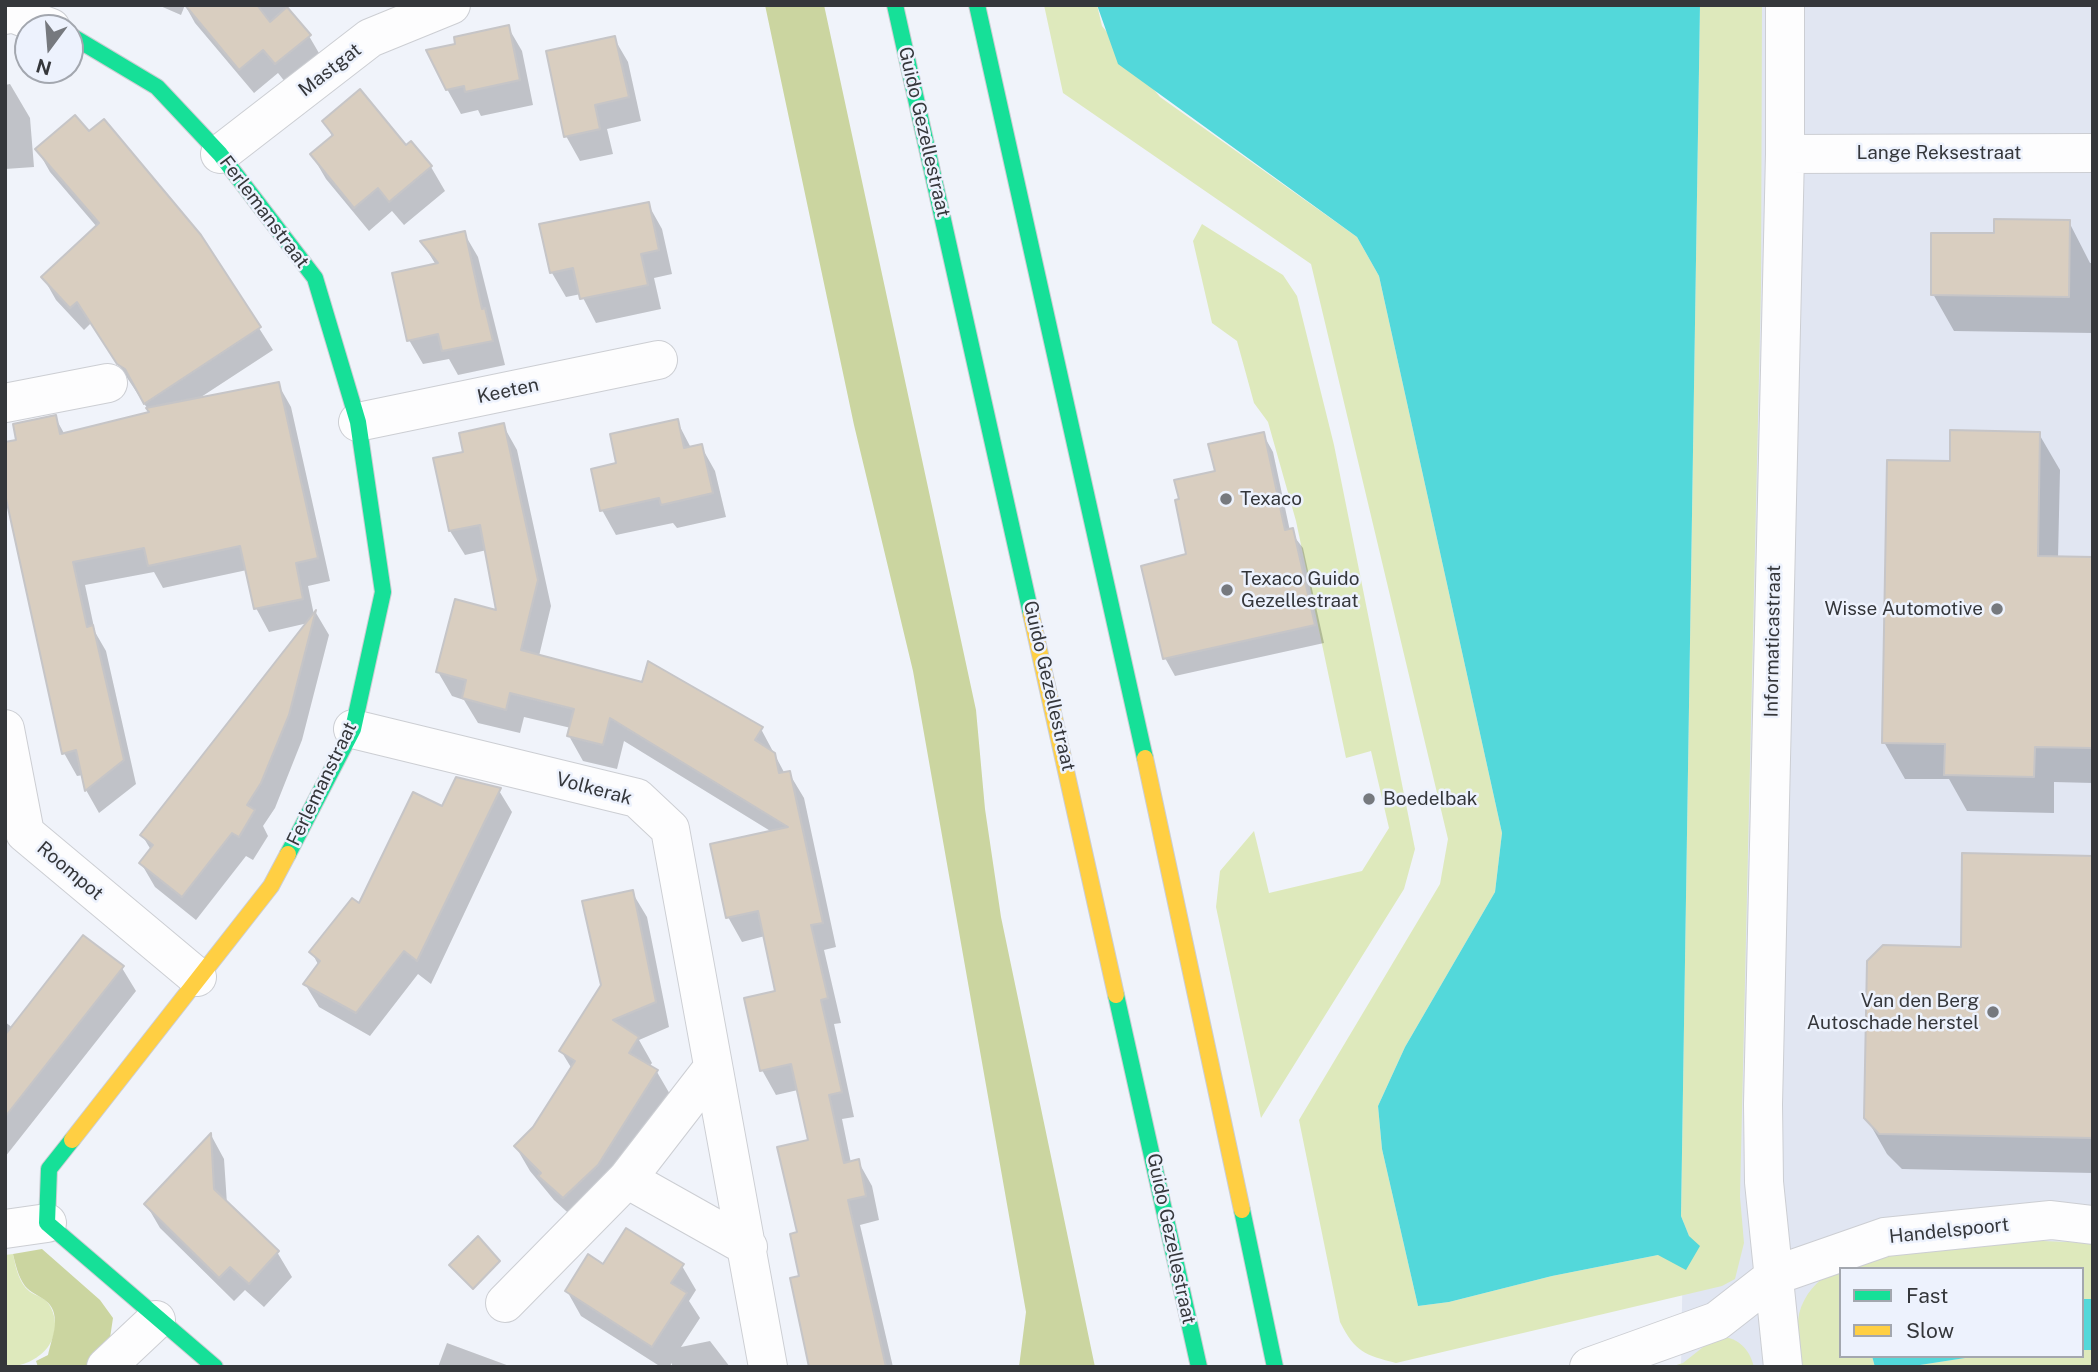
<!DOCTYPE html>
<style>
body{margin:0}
#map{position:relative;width:2098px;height:1372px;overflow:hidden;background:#f0f3fa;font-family:"Public Sans",sans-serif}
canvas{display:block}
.frame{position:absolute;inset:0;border:7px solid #35373b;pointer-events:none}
.legend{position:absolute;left:1839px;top:1267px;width:245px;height:91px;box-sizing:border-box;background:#edf2fd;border:2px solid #a3a7af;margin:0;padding:9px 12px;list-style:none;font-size:21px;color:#35373b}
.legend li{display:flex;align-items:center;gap:14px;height:35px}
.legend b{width:35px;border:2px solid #a3a7af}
.north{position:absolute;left:14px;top:14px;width:70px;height:70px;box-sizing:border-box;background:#edf2fd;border:2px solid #a3a7af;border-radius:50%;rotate:196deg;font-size:19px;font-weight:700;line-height:28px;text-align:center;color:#35373b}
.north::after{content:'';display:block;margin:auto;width:24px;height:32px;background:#76797e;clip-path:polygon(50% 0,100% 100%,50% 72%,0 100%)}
</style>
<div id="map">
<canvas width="2098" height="1372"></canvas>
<div class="frame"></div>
<ul class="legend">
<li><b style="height:9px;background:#16e098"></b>Fast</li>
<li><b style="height:9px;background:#ffcf43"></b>Slow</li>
</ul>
<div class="north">N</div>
</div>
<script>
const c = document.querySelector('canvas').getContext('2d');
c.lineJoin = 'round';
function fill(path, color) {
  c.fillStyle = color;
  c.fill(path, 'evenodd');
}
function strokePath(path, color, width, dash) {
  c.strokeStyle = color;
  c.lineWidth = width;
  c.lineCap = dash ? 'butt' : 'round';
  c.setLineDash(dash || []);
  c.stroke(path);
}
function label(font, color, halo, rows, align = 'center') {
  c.font = font + ' "Public Sans",sans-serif';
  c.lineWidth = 5;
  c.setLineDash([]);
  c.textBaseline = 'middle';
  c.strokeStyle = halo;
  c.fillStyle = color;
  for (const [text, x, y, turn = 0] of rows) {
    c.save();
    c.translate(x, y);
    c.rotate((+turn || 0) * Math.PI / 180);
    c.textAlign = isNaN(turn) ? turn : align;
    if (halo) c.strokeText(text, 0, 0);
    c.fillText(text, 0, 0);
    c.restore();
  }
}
fill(new Path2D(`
 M 1703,5 L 2093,5 L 2093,1367 L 1681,1367 ZM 1841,1269 L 2082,1269 L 2082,1356 L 1841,1356 Z`), '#e1e6f2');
fill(new Path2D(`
 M 1044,5 L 1097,5 L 1102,26 L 1160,97 L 1357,237 L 1379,276 L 1502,833 L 1495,892 L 1405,1047 L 1378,1106 L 1382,1149 L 1418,1306 L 1449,1302 L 1552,1276 L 1658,1255 L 1689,1236 L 1681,1216 L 1700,5 L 1762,5 L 1761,288 L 1740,1197 L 1744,1243 L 1735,1279 L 1722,1286 L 1396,1363 C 1365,1355 1355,1352 1340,1322 L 1299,1120 L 1440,884 L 1448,839 L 1311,264 L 1063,93 Z
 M 1202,224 L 1283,275 L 1297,296 L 1334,445 L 1415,849 L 1404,889 L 1261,1118 L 1216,907 L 1220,871 L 1254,831 L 1269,893 L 1362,871 L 1389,828 L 1371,751 L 1346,758 L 1296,521 L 1268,422 L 1254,403 L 1237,341 L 1212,323 L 1193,241 Z
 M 2017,1240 L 2093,1243 L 2093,1299 L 2082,1299 L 2082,1269 L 1841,1269 L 1841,1356 L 1872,1356 L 1875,1367 L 1803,1367 C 1794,1350 1796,1339 1798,1321 C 1809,1239 1957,1243 2017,1240 Z
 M 13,1254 C 16,1268 19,1285 32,1293 C 41,1298 47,1298 52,1310 C 65,1343 35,1367 5,1367 L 5,1255 Z
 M 1717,1336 C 1737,1337 1749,1347 1754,1367 L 1670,1367 L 1683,1363 Z
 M 2082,1350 L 2093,1350 L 2093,1367 L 1907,1367 L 1978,1356 L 2082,1356 Z`), '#dee9bc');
fill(new Path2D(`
 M 765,5 L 824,5 L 976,710 L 985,809 L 1001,917 L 1095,1367 L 1019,1367 L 1026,1312 L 913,671 L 854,425 Z
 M 42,1249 L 100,1300 L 113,1318 L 110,1338 L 86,1367 L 38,1367 L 36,1361 L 48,1355 C 50,1345 55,1332 55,1322 C 55,1297 36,1299 25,1286 C 18,1276 16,1266 13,1254 Z`), '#cbd5a0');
fill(new Path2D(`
 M 1097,5 L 1700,5 L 1681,1216 L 1689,1236 L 1700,1246 L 1686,1270 L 1658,1255 L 1552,1276 L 1449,1302 L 1418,1306 L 1382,1149 L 1378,1106 L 1405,1047 L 1495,892 L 1502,833 L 1379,276 L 1357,237 L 1118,64 Z
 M 2082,1299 L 2093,1299 L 2093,1350 L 2082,1350 Z
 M 1872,1356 L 1978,1356 L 1907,1367 L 1875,1367 Z`), '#53d8da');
fill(new Path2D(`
 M 158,5 L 284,5 L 309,36 L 323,60 L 290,88 L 278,73 L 254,93 L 195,23 L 185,5 L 181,15 Z
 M 508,27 L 522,51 L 533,105 L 481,116 L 478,110 L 461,114 L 447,89 L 457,45 Z
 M 614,38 L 628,62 L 641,121 L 607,129 L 613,154 L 580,161 L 566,136 Z
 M 10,84 L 30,118 L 34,167 L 5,169 L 5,85 Z
 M 324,121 L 406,148 L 411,143 L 431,167 L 445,191 L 404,225 L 392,211 L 369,231 L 326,179 L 312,155 L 333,138 Z
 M 37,149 L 200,236 L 273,350 L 198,399 L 278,384 L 291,407 L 330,581 L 308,586 L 314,615 L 316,613 L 329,635 L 302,740 L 275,808 L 263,826 L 268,836 L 253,860 L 246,856 L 196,920 L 155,887 L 141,863 L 151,850 L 142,835 L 308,623 L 269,632 L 256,608 L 247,570 L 163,588 L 154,572 L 85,585 L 95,632 L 106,651 L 136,784 L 99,813 L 86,790 L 83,775 L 77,776 L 64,753 L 18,441 L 55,417 L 65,435 L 151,414 L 91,323 L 84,330 L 56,300 L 43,277 L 97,227 L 50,172 Z
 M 648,204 L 662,229 L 672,274 L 654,278 L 661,309 L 596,323 L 581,294 L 566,297 L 552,273 Z
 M 2069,222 L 2090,263 L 2093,263 L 2093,333 L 1954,331 L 1933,294 L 1995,235 Z
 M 464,233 L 478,257 L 505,365 L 458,375 L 449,359 L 423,364 L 409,340 L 436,265 L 422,242 Z
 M 677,421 L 691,448 L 701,446 L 715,471 L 726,517 L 677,528 L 673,523 L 616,535 L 602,510 L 618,464 Z
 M 503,425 L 517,450 L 551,606 L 539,656 L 761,729 L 785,774 L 789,773 L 804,798 L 836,947 L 824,950 L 841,1023 L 834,1024 L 854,1117 L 842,1119 L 851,1163 L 858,1161 L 872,1186 L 879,1220 L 860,1225 L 893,1367 L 811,1367 L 799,1234 L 810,1142 L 798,1090 L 776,1095 L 762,1070 L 777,992 L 765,936 L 742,942 L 728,917 L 772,832 L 624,741 L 617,769 L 583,761 L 569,736 L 571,728 L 524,717 L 520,733 L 478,723 L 464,700 L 452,696 L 438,672 L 498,613 L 487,550 L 465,555 L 450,531 L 466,453 Z
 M 1263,434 L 1273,452 L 1290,531 L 1303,548 L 1324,643 L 1175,676 L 1165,658 L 1188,556 L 1217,472 Z
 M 2039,434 L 2060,470 L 2058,558 L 2093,558 L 2093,783 L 2054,782 L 2054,813 L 1967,811 L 1949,779 L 1905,779 L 1884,742 L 1951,463 Z
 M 498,789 L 512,812 L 431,984 L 418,974 L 370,1036 L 319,1007 L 305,984 L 319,966 L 312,953 L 360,906 L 443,808 Z
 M 2093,858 L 2093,1173 L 1902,1169 L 1887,1154 L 1866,1117 L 1963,948 Z
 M 632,892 L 647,917 L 669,1027 L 639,1040 L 652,1063 L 649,1067 L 657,1072 L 671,1096 L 577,1221 L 554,1200 L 530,1171 L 516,1147 L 535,1128 L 572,1069 L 561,1051 L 602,986 Z
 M 122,968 L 136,991 L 5,1157 L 5,1022 L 13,1028 Z
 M 211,1135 L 224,1159 L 227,1204 L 277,1252 L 292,1277 L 264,1307 L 245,1290 L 234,1301 L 160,1228 L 146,1204 Z
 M 682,1266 L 696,1290 L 689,1301 L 700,1318 L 681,1347 L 710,1341 L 730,1367 L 672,1367 L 672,1363 L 669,1367 L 661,1367 L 581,1316 L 567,1291 L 604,1267 Z
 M 447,1343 L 512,1367 L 438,1367 Z`), '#0003');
const building = new Path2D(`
 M 185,5 L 257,5 L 270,22 L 287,7 L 311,35 L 275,64 L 263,50 L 239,70 Z
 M 509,25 L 520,80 L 465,92 L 464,86 L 446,90 L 426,50 L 455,44 L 454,37 Z
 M 615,36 L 629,97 L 595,105 L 600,129 L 564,137 L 546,51 Z
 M 360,89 L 406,145 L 411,141 L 432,166 L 389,202 L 378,188 L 354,208 L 310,154 L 333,135 L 322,121 Z
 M 75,115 L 89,131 L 104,119 L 201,235 L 261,327 L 144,404 L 125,369 L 117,364 L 77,302 L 70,308 L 41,277 L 99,223 L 35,149 Z
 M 649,202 L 659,250 L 641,254 L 648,285 L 580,299 L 573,268 L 550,273 L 539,224 Z
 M 1994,219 L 2070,220 L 2069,297 L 1931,295 L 1931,233 L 1994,233 Z
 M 465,231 L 482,309 L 485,308 L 493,341 L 442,351 L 438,334 L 407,341 L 392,273 L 438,263 L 420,241 Z
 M 279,382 L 318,558 L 296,563 L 303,599 L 254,609 L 240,546 L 148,566 L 144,548 L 73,562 L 87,627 L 93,625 L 124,760 L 85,791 L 76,750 L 62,754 L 5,494 L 5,442 L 16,440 L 13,424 L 56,415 L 60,434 L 149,412 L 146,408 Z
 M 678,419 L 684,448 L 702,444 L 713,493 L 661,505 L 659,498 L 600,511 L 591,469 L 616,463 L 610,434 Z
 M 504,423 L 538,580 L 521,650 L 642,682 L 648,661 L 763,727 L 755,740 L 775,753 L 779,773 L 790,771 L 823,923 L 811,925 L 828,998 L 821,1000 L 842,1092 L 829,1095 L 844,1163 L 859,1159 L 866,1196 L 848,1200 L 886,1367 L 809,1367 L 790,1278 L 799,1276 L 790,1234 L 797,1232 L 777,1147 L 808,1140 L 791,1064 L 760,1071 L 751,1030 L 744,998 L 775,991 L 758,911 L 726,918 L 710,844 L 788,827 L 610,718 L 603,745 L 567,736 L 574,709 L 510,693 L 506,710 L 462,698 L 466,680 L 436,672 L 455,599 L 496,610 L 480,525 L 449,531 L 433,458 L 463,452 L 459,433 Z
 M 1950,430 L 2040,432 L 2038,556 L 2093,557 L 2093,748 L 2035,747 L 2034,777 L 1944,775 L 1945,744 L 1882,743 L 1887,460 L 1950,461 Z
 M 1264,432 L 1285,530 L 1293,528 L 1315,625 L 1163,659 L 1141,566 L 1186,554 L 1175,500 L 1179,499 L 1174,480 L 1215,471 L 1208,444 Z
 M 316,610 L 289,715 L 261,783 L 247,805 L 255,810 L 239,837 L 232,833 L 182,897 L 139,863 L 153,845 L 140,835 Z
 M 456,777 L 501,788 L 417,961 L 404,951 L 356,1013 L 303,984 L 320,961 L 309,952 L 352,898 L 359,903 L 413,792 L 442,806 Z
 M 1962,853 L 2093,856 L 2093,1138 L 1879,1134 L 1864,1118 L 1867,961 L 1883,945 L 1961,947 Z
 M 633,890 L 656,1002 L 613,1020 L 639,1037 L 629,1053 L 658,1070 L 598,1165 L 563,1198 L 538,1176 L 541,1173 L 514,1146 L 533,1127 L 575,1061 L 559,1051 L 601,985 L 582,901 Z
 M 83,935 L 124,966 L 5,1117 L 5,1035 Z
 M 211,1133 L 214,1189 L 279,1251 L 249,1284 L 230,1267 L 219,1278 L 144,1204 Z
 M 626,1228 L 684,1264 L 671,1283 L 687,1293 L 652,1347 L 565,1291 L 588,1254 L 603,1264 Z
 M 478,1236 L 500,1261 L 473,1289 L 449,1265 Z`);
fill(building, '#d9cec0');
strokePath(building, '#c6c5c7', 2);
const street = new Path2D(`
 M 5,15 L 12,13 L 51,28
 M 220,154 L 370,38 L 451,5
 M 1785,154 L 2093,153
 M 5,403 L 108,383
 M 358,422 L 658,360
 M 5,729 L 25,833 L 197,977
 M 353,729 L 637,798 L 670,829 L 768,1367
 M 627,1179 L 748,1247
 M 5,1229 L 47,1223
 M 505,1303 L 627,1179 L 712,1069
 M 106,1367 L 156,1320
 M 1589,1367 L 1717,1321 L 1776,1275 L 1885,1237 L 2051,1220 L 2093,1225
 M 1783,1367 L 1764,1182 L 1763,1104 L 1785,154 L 1785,5`);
const fast = new Path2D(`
 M 895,5 L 1031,614
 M 977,5 L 1145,758
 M 70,35 L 157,87 L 220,154 L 315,278 L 358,422 L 383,592 L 353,729 L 288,854
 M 1116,995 L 1199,1367
 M 72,1140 L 49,1169 L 47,1223 L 215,1367
 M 1242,1210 L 1275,1367`);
const slow = new Path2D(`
 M 1031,614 L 1116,995
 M 1145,758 L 1242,1210
 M 72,1140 L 271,886 L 288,854`);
strokePath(street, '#ccced3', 40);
strokePath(fast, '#ccced3', 18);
strokePath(slow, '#ccced3', 18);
strokePath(street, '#fdfdfe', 38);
strokePath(fast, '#16e098', 16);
strokePath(slow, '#ffcf43', 16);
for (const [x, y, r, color] of [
 [1226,499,7,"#76797e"],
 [1227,590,7,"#76797e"],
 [1997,609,7,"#76797e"],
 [1369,799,7,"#76797e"],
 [1993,1012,7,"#76797e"]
]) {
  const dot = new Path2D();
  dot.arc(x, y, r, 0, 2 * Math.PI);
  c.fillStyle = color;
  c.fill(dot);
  strokePath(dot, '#edf2fd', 2.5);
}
label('19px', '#35373b', '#edf2fd', [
 ["Mastgat",330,70,-38],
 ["Guido Gezellestraat",924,132,77],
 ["Lange Reksestraat",1939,153],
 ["Ferlemanstraat",264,212,53],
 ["Keeten",508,391,-12],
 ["Informaticastraat",1773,641,-89],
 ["Guido Gezellestraat",1049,686,77],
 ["Ferlemanstraat",322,784,-64],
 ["Volkerak",594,789,15],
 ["Roompot",70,871,40],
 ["Handelspoort",1949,1231,-6],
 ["Guido Gezellestraat",1171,1239,78]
]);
label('19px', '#35373b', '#edf2fd', [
 ["Texaco",1240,499],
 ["Texaco Guido",1241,579],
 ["Gezellestraat",1241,601],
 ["Wisse Automotive",1983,609,"right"],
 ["Boedelbak",1383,799],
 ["Van den Berg",1979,1001,"right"],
 ["Autoschade herstel",1979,1023,"right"]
], 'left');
</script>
